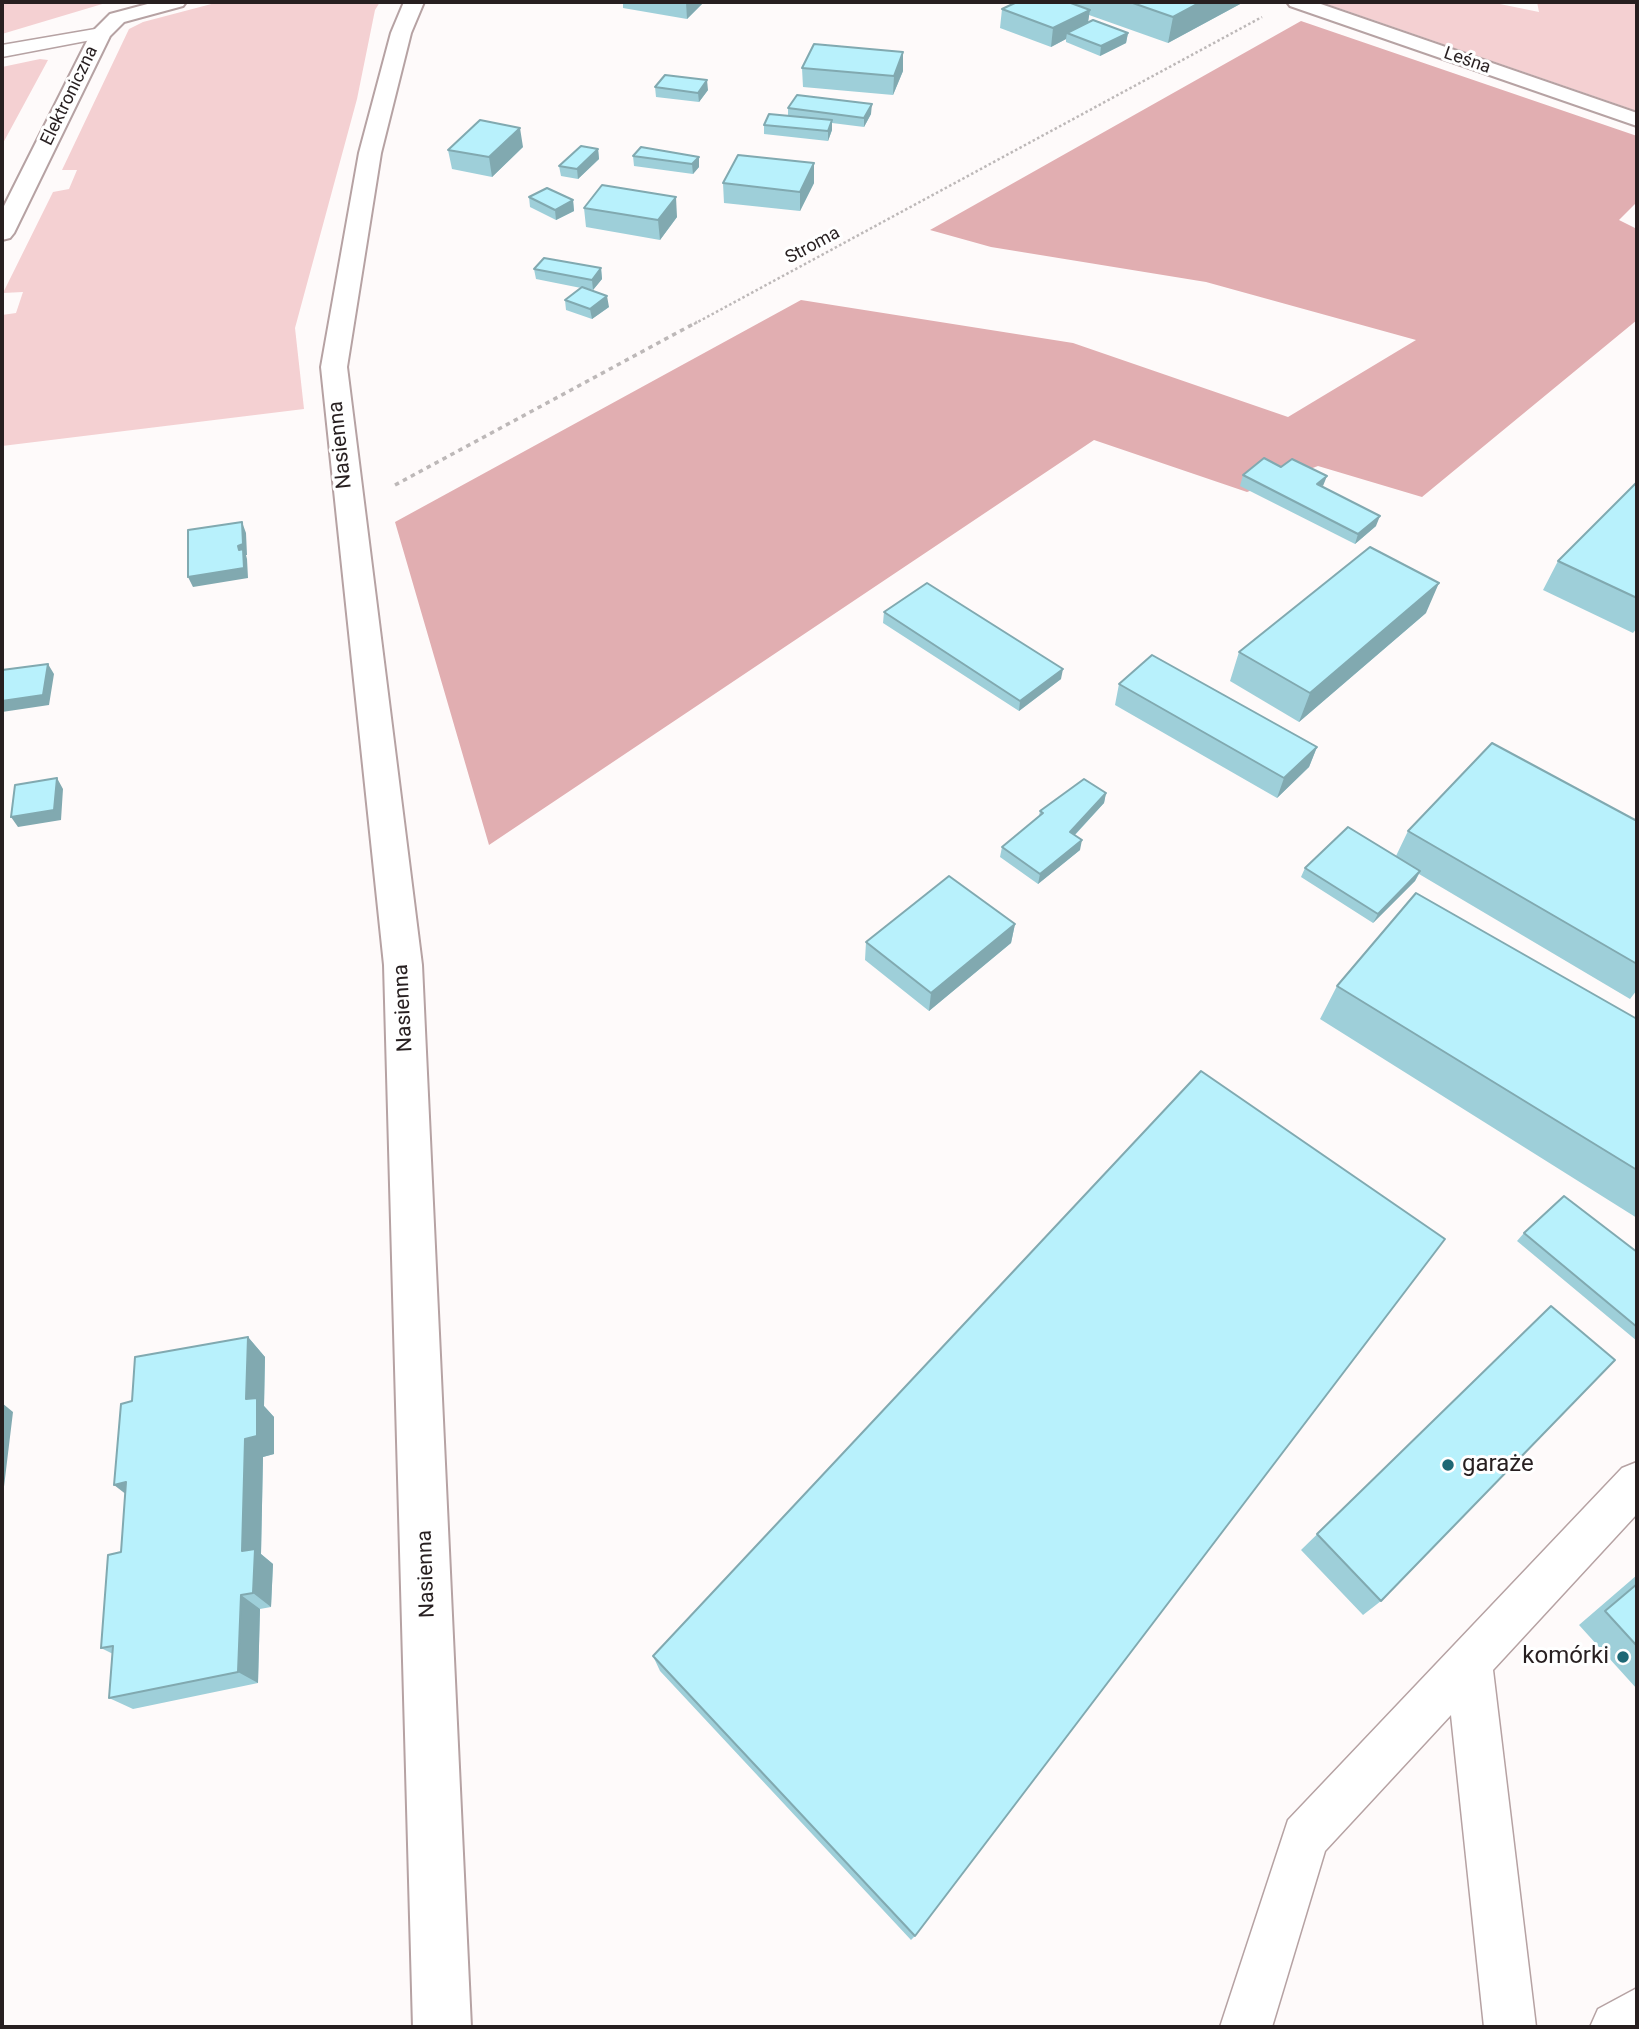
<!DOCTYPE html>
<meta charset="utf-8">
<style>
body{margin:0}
#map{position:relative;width:1639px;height:2029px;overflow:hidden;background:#fefafa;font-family:Roboto,sans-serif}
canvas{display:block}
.frame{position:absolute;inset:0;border:4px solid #271f20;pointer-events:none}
</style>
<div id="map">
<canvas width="1639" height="2029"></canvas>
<div class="frame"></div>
</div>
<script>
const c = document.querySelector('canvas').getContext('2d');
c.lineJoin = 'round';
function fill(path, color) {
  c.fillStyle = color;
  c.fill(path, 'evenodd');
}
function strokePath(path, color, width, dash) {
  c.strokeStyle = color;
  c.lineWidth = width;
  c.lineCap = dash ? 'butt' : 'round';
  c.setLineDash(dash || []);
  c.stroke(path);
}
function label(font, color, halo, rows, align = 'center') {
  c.font = font + ' Roboto,sans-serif';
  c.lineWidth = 6;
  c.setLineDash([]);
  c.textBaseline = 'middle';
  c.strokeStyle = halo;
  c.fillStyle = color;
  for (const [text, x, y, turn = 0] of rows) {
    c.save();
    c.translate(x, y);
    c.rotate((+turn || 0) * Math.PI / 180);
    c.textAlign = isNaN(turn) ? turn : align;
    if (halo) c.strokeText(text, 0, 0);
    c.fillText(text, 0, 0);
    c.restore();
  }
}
fill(new Path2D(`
 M 2,2 L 109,2 L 2,34 Z
 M 219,2 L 380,2 L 375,10 L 357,99 L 295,328 L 304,409 L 2,446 L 2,315 L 16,313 L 23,292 L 3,293 L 53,192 L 69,189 L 77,170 L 62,170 L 129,29 L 143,22 Z
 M 1321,2 L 1490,2 L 1539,12 L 1537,2 L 1637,2 L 1637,111 Z
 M 40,59 L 48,60 L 2,145 L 2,67 Z`), '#f4d0d2');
fill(new Path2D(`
 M 1301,21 L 1637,136 L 1637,202 L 1619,220 L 1637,229 L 1637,320 L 1422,497 L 1318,466 L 1247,492 L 1094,440 L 489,845 L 395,522 L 801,300 L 1073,343 L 1288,417 L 1416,340 L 1206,282 L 991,247 L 930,230 Z`), '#e1aeb1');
const service = new Path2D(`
 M 101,28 L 110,33 L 107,37 L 2,57 L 2,45 Z
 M 1637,1462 L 1637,1514 L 1493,1670 L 1536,2027 L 1484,2027 L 1451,1715 L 1325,1851 L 1272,2027 L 1220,2027 L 1288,1820 L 1622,1468 Z
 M 1637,1988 L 1637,2027 L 1590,2027 L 1598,2009 Z`);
const minor = new Path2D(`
 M 155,2 L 186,2 L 183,6 L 124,22 L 110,36 L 14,233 L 10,238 L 2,240 L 2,210 L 91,33 L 110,14 Z
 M 404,2 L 424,2 L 411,33 L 381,153 L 347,367 L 422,965 L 471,2027 L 413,2027 L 384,965 L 321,367 L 359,153 L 391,33 Z`);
const tertiary = new Path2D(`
 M 1287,2 L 1315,2 L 1637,113 L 1637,126 L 1290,6 Z`);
strokePath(service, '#b6a2a3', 3);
strokePath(minor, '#b6a2a3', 4);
strokePath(tertiary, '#b6a2a3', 4);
strokePath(new Path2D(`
 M 694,324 L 1262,17`), '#bdb8b8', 2.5, [2.5, 2.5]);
strokePath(new Path2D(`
 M 395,485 L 697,322`), '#bdb8b8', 3.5, [4.5, 4.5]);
fill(service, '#fff');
fill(minor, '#fff');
fill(tertiary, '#fff');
fill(new Path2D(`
 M 623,2 L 704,2 L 687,19 L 623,8 Z
 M 1017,2 L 1243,2 L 1242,3 L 1168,43 L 1089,15 L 1088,23 L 1128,33 L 1126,43 L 1100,56 L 1066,42 L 1066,39 L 1051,47 L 1000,28 L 1002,9 Z
 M 903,52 L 903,71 L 893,95 L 803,87 L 802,68 Z
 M 655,87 L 708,90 L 699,102 L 656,97 Z
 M 788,108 L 871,114 L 864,127 L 832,123 L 832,130 L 828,141 L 764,134 L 764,125 L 788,116 Z
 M 523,147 L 492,177 L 452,169 L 448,150 Z
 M 598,149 L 599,159 L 578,179 L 561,176 L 559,166 Z
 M 633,156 L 699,157 L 699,167 L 693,174 L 634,166 Z
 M 723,183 L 814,183 L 800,211 L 724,203 Z
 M 529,197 L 573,200 L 574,211 L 556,220 L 530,207 Z
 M 584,208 L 677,217 L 660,240 L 586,227 Z
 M 601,268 L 602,279 L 593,290 L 585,288 L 609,307 L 592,319 L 566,310 L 565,300 L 581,288 L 536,279 L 534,269 Z
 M 1243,475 L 1323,487 L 1376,526 L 1355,544 L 1240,486 Z
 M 1637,482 L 1637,628 L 1633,633 L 1543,590 L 1558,561 Z
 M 884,612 L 1061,679 L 1019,711 L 883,623 Z
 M 1426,613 L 1299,722 L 1230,681 L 1239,652 Z
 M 1119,684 L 1317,747 L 1309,767 L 1277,798 L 1115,705 Z
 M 1106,793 L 1104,803 L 1075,835 L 1080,850 L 1038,884 L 1000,857 L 1002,847 L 1039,816 L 1040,811 Z
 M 1637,821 L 1637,990 L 1630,999 L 1419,874 L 1415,881 L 1373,923 L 1301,877 L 1305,868 L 1396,856 L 1408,831 Z
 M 1015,924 L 1011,943 L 929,1011 L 865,960 L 866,942 Z
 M 1337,986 L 1637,1019 L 1637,1218 L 1320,1019 Z
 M 1524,1233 L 1637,1252 L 1637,1341 L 1517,1241 Z
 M 1551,1306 L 1381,1601 L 1363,1615 L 1301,1550 Z
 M 248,1337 L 265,1357 L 264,1406 L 274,1417 L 274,1454 L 263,1457 L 261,1554 L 273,1564 L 271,1607 L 260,1609 L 258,1683 L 133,1709 L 109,1698 L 113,1654 L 101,1648 L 121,1552 L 132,1401 Z
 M 1637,1575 L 1637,1689 L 1579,1625 Z
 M 653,1656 L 915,1936 L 911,1940 L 660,1671 Z`), '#9ecfd9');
fill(new Path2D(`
 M 686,2 L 704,2 L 687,19 Z
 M 1201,2 L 1243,2 L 1242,3 L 1168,43 L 1173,17 Z
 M 1090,10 L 1087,28 L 1067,33 L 1066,39 L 1051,47 L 1053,28 Z
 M 1128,33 L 1126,43 L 1100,56 L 1101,46 Z
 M 903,52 L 903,71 L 893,95 L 894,76 Z
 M 707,80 L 708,90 L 699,102 L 698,93 Z
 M 872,104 L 871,114 L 864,127 L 864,118 Z
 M 832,120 L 832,130 L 828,141 L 828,131 Z
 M 520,128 L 523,147 L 492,177 L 489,157 Z
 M 598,149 L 599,159 L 578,179 L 577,169 Z
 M 699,157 L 699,167 L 693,174 L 692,164 Z
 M 814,163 L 814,183 L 800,211 L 800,192 Z
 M 676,197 L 677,217 L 660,240 L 658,220 Z
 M 573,200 L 574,211 L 556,220 L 555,210 Z
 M 601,268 L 602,279 L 593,290 L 592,280 Z
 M 607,296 L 609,307 L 592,319 L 590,309 Z
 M 1327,476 L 1323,486 L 1317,484 Z
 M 1380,516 L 1376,526 L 1355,544 L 1358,534 Z
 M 242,522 L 246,533 L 247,555 L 246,555 L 247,559 L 248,578 L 193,587 L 188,577 L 239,550 L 238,546 Z
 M 1439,583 L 1426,613 L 1299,722 L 1310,693 Z
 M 48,664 L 54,674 L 49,705 L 2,712 L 2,701 Z
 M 1063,669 L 1061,679 L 1019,711 L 1020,701 Z
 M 1317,747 L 1309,767 L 1277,798 L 1284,778 Z
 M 57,778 L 63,789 L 61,820 L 18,827 L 11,817 Z
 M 1106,793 L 1104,803 L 1068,842 L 1070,832 Z
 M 1082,840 L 1080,850 L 1038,884 L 1040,874 Z
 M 1420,871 L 1415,881 L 1373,923 L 1378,914 Z
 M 1015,924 L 1011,943 L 929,1011 L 931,993 Z
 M 248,1337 L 265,1357 L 264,1406 L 274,1417 L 274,1454 L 263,1457 L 261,1554 L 273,1564 L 271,1607 L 253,1593 L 242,1551 Z
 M 2,1403 L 13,1412 L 3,1495 L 2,1496 Z
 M 126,1482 L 136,1502 L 114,1485 Z
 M 241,1595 L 260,1609 L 258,1683 L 238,1672 Z`), '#81a9b0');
const building = new Path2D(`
 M 1017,2 L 1068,2 L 1090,10 L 1053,28 L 1002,9 Z
 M 1130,2 L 1201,2 L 1173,17 Z
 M 1093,20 L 1128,33 L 1101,46 L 1067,33 Z
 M 814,44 L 903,52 L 894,76 L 802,68 Z
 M 665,75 L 707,80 L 698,93 L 655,87 Z
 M 797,95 L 872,104 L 864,118 L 788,108 Z
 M 769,114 L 832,120 L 828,131 L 764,125 Z
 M 480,120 L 520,128 L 489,157 L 448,150 Z
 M 581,146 L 598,149 L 577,169 L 559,166 Z
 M 641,147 L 699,157 L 692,164 L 633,156 Z
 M 738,155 L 814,163 L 800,192 L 723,183 Z
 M 602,185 L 676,197 L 658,220 L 584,208 Z
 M 547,188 L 573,200 L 555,210 L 529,197 Z
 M 544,258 L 601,268 L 592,280 L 534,269 Z
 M 582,287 L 607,296 L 590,309 L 565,300 Z
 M 1264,458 L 1281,467 L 1292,459 L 1327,476 L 1317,484 L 1380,516 L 1358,534 L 1243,475 Z
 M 1637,482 L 1637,598 L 1558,561 Z
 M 242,522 L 243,544 L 238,546 L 239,550 L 243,549 L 244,568 L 188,577 L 188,530 Z
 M 1370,547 L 1439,583 L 1310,693 L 1239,652 Z
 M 927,583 L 1063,669 L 1020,701 L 884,612 Z
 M 1152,655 L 1317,747 L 1284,778 L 1119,684 Z
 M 48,664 L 43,695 L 2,701 L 2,670 Z
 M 1492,743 L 1637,821 L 1637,964 L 1408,831 Z
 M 57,778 L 54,810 L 11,817 L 15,785 Z
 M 1084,779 L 1106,793 L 1070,832 L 1082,840 L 1040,874 L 1002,847 L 1043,813 L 1040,811 Z
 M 1348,827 L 1420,871 L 1378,914 L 1305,868 Z
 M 949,876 L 1015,924 L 931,993 L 866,942 Z
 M 1416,893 L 1637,1019 L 1637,1170 L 1337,986 Z
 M 1201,1071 L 1445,1239 L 915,1936 L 653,1656 Z
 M 1564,1196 L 1637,1252 L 1637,1327 L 1524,1233 Z
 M 1551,1306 L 1615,1360 L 1381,1601 L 1317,1534 Z
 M 248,1337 L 246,1399 L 257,1398 L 257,1436 L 245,1439 L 242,1551 L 255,1549 L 253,1593 L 241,1595 L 238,1672 L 109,1698 L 113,1646 L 101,1648 L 108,1555 L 121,1552 L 126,1482 L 114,1485 L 121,1404 L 132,1401 L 135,1357 Z
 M 1637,1584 L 1637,1646 L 1605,1611 Z`);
fill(building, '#b8f1fc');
strokePath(building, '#81a9b0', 2);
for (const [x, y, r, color] of [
 [1448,1465,7,"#1e6774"],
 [1623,1657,7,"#1e6774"]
]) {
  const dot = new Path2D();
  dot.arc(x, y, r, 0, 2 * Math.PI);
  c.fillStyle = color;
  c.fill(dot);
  strokePath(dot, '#fff', 2.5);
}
label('18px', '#271f20', '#fff', [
 ["Leśna",1467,61,19],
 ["Elektroniczna",70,96,-64],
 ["Stroma",813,246,-28]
]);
label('21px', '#271f20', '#fff', [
 ["Nasienna",341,445,-96],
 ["Nasienna",404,1008,-93],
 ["Nasienna",427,1574,-92]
]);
label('24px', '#271f20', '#fff', [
 ["garaże",1462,1465],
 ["komórki",1609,1657,"right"]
], 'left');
</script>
